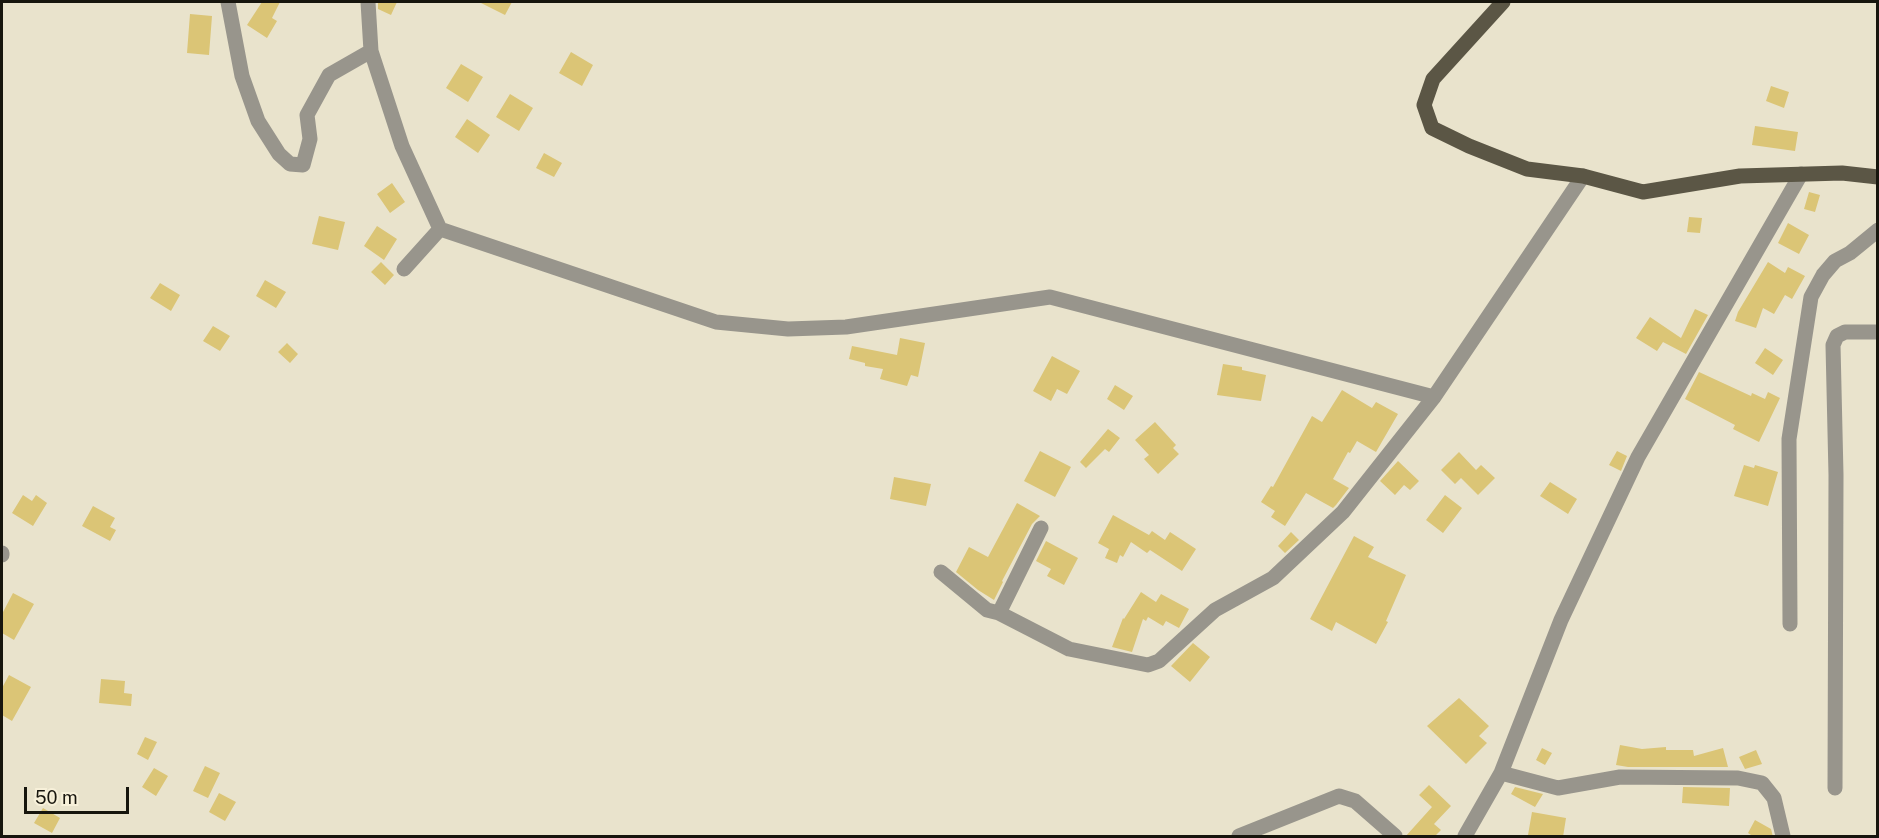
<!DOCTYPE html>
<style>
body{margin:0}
#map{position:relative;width:1879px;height:838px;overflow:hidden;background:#e9e3cc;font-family:"Public Sans",sans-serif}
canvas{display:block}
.frame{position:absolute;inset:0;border:3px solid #17150d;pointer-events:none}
.scale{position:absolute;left:24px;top:787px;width:105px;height:27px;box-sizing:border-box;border:3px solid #17150d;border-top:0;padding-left:8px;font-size:18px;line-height:21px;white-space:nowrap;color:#17150d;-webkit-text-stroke:4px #f7f0d9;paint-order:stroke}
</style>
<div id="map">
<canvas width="1879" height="838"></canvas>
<div class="frame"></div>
<div class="scale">50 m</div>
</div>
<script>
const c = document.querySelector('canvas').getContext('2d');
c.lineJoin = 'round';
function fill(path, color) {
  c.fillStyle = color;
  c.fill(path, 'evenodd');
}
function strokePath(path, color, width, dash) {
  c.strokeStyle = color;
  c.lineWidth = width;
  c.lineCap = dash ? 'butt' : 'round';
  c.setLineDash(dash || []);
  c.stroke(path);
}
fill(new Path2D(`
 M 262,2 L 280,2 L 272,18 L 277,21 L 267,38 L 247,25 Z
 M 378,2 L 397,2 L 391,15 L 378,9 Z
 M 479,2 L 512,2 L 505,15 Z
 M 190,14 L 212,16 L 209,55 L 187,53 Z
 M 571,52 L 593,65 L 582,86 L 559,73 Z
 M 461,64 L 483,77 L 468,102 L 446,88 Z
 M 1771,86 L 1789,92 L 1784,108 L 1766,101 Z
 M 510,94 L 533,108 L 519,131 L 496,117 Z
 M 467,119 L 490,135 L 478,153 L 455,137 Z
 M 1755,126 L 1798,132 L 1795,151 L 1752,145 Z
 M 544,153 L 562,163 L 554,177 L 536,168 Z
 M 392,183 L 405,202 L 390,213 L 377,194 Z
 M 1809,192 L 1820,195 L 1815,212 L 1804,209 Z
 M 319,216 L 345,222 L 338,250 L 312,244 Z
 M 1689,217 L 1702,218 L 1700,233 L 1687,232 Z
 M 1788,223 L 1809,235 L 1799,254 L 1778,243 Z
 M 377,226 L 397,239 L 384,260 L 364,246 Z
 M 381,262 L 394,275 L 385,285 L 371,272 Z
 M 1768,262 L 1785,273 L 1788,267 L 1805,276 L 1792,299 L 1785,295 L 1774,314 L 1763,308 L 1756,328 L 1735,321 L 1738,312 Z
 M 265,280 L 286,292 L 276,308 L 256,296 Z
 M 160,283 L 180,295 L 171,311 L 150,298 Z
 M 1695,309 L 1708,315 L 1686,354 L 1663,342 L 1657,351 L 1636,338 L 1650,317 L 1681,338 Z
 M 213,326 L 230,336 L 220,351 L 203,341 Z
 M 900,338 L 925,343 L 918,377 L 911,375 L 907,386 L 880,379 L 883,369 L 865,366 L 865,363 L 849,359 L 852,346 L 897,355 Z
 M 287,343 L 298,354 L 290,363 L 278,352 Z
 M 1765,348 L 1783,360 L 1773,375 L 1755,363 Z
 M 1052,356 L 1080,371 L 1067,394 L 1057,389 L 1051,401 L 1033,391 Z
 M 1223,364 L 1242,367 L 1242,370 L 1266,375 L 1261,401 L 1217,395 Z
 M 1699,372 L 1751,396 L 1752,393 L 1765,399 L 1768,392 L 1780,398 L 1759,442 L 1733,429 L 1735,425 L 1685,399 Z
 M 1115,385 L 1133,396 L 1124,410 L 1107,399 Z
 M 1342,390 L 1372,408 L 1376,402 L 1398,414 L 1376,452 L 1357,441 L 1350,453 L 1348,452 L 1333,479 L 1349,488 L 1336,505 L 1333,508 L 1306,493 L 1285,526 L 1271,517 L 1275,511 L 1261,502 L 1271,486 L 1273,487 L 1312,416 L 1322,422 Z
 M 1155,422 L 1176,445 L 1173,448 L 1179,454 L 1158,474 L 1144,459 L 1149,455 L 1135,440 Z
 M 1108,429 L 1120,438 L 1109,452 L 1105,449 L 1086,468 L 1080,462 Z
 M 1040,451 L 1071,467 L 1055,497 L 1024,481 Z
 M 1617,451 L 1627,456 L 1621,471 L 1609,465 Z
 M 1459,452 L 1476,470 L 1481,465 L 1495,478 L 1478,495 L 1461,478 L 1455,484 L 1441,470 Z
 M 1398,461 L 1419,481 L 1410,490 L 1404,485 L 1395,495 L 1380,481 Z
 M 1744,465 L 1754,468 L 1755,465 L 1778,472 L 1768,506 L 1734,496 Z
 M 894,477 L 931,484 L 926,506 L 890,499 Z
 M 1550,482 L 1577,499 L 1568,514 L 1540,496 Z
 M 23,495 L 32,501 L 36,495 L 47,503 L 33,526 L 12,513 Z
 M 1445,495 L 1462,508 L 1443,533 L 1426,520 Z
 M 1017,503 L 1040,516 L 1032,524 L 1002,581 L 1003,582 L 994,600 L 978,590 L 956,572 L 969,547 L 988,557 Z
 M 93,506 L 115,518 L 110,527 L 116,530 L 110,541 L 82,526 Z
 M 1113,515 L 1149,535 L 1152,531 L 1165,540 L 1170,532 L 1196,549 L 1182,571 L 1150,550 L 1147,553 L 1131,542 L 1123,557 L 1120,555 L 1117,563 L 1105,558 L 1109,549 L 1098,543 Z
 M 1291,532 L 1299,540 L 1285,553 L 1278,546 Z
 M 1354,536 L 1374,547 L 1368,557 L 1406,575 L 1386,621 L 1388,622 L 1376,644 L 1336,622 L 1332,631 L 1310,619 Z
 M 1046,541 L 1078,558 L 1064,585 L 1047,576 L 1051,569 L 1036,561 Z
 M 1141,592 L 1156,602 L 1161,594 L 1189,609 L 1179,628 L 1166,621 L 1163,626 L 1148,617 L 1146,621 L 1143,619 L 1132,652 L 1112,647 L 1123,618 L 1124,619 Z
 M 13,593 L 34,604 L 14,640 L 2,633 L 2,614 Z
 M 1193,643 L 1210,657 L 1190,682 L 1171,666 Z
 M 9,675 L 31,687 L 12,721 L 2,715 L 2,688 Z
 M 101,679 L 125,681 L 124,693 L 132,694 L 131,706 L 99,703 Z
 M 1459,698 L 1489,726 L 1479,736 L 1487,743 L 1466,764 L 1427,726 Z
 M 145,737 L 157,742 L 148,760 L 137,754 Z
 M 1620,745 L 1642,749 L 1666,747 L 1666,750 L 1693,750 L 1694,756 L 1723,748 L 1728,767 L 1628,767 L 1616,765 Z
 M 1542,748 L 1552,753 L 1545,765 L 1536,760 Z
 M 1756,750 L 1762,764 L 1745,769 L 1739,757 Z
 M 205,766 L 220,773 L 208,798 L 193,791 Z
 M 154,768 L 168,776 L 156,796 L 142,787 Z
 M 1429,785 L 1451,806 L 1434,824 L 1441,830 L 1434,837 L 1405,837 L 1432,807 L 1419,795 Z
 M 1515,787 L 1543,794 L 1535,807 L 1511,794 Z
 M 1683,787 L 1730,788 L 1729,806 L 1682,803 Z
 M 219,793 L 236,802 L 225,821 L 209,812 Z
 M 43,808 L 60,818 L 52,833 L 34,823 Z
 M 1532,812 L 1566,818 L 1563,837 L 1528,835 Z
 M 1755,820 L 1771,829 L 1773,837 L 1754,837 L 1748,833 Z`), '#dbc576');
strokePath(new Path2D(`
 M 228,2 L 242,76 L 258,121 L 279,154 L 290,164 L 303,165 L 310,139 L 307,115 L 329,75 L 371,51
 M 368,2 L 371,51 L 402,146 L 440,229 L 716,322 L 788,329 L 846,327 L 1050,297 L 1434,397
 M 404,269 L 440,229
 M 2,555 L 2,553
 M 941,572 L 987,610 L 999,613 L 1069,649 L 1148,665 L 1159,661 L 1215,610 L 1273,578 L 1343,512 L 1434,397 L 1583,176
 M 999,613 L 1041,528
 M 1790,624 L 1789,439 L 1811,297 L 1823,275 L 1835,261 L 1850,253 L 1878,230
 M 1501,773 L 1558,788 L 1620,777 L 1738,778 L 1762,783 L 1774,798 L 1783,836
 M 1835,788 L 1836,475 L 1833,345 L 1837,336 L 1845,332 L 1878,332
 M 1239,836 L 1339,796 L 1355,801 L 1395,836
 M 1465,836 L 1501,773 L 1561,620 L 1638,457 L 1801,174`), '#98958c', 15);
strokePath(new Path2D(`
 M 1503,2 L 1433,79 L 1424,105 L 1432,128 L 1469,146 L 1527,169 L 1583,176 L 1643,192 L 1740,176 L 1842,173 L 1878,177`), '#5b5645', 15);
</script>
